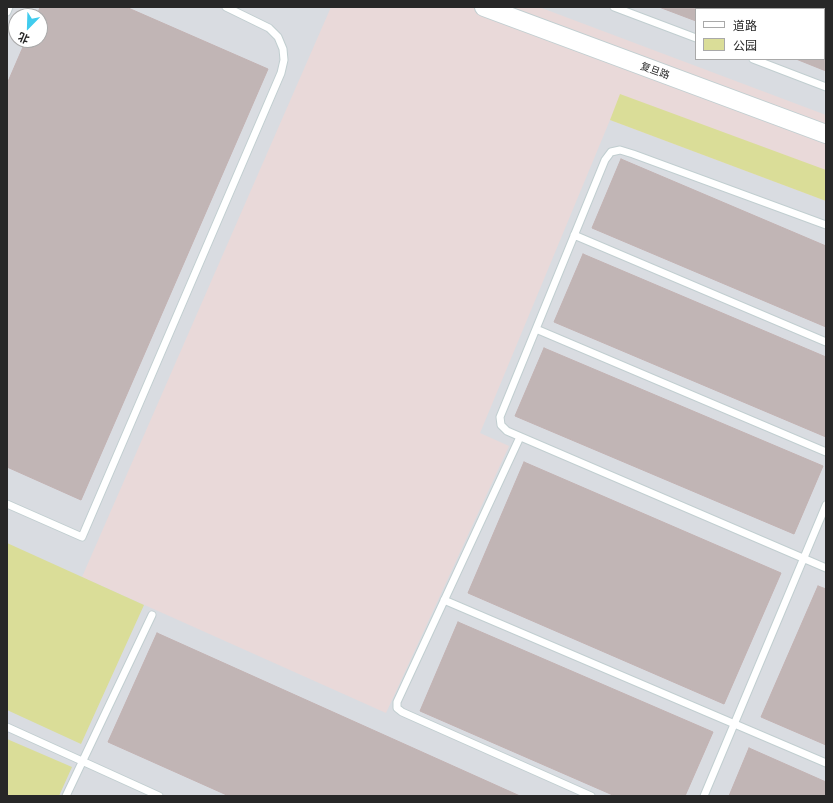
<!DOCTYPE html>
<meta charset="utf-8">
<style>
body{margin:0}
#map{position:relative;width:833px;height:803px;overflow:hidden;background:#e9d9d9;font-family:"Public Sans","Noto Sans SC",sans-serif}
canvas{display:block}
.frame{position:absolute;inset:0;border:8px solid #272727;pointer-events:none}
.legend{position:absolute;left:695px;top:8px;width:130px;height:52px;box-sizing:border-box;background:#fff;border:1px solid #a9a9a9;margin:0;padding:5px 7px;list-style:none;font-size:12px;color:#272727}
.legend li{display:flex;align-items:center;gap:8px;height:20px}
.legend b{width:20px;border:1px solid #a9a9a9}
.north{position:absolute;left:8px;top:8px;width:40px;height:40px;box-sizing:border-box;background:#fff;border:1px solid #a9a9a9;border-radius:50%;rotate:203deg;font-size:11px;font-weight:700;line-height:16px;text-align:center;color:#272727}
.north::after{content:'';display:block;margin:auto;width:14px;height:18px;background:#41ccee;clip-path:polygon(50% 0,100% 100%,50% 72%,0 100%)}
</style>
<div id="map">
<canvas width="833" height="803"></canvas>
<div class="frame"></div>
<ul class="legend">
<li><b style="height:5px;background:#fff"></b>道路</li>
<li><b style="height:11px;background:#dadd98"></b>公园</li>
</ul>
<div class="north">北</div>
</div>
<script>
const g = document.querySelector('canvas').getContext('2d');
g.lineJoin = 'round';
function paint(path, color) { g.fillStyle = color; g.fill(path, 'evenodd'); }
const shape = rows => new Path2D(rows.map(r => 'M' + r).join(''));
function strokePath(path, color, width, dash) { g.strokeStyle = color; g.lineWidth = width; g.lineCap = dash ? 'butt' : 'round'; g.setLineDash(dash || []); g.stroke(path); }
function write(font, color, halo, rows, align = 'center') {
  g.font = font + ' "Public Sans","Noto Sans SC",sans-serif'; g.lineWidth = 3.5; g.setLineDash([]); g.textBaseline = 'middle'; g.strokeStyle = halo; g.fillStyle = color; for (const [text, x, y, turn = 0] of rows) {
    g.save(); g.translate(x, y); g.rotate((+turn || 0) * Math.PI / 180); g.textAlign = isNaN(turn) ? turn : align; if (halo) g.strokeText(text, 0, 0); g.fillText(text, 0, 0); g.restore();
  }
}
const industrial = shape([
 [7,7,331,7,82,577,386,713,509,446,480,433,610,120,826,201,826,796,7,796],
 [16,16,40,16,40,40,16,40],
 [539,7,826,7,826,115],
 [696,9,824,9,824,59,696,59]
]);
const green = shape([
 [620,94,826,170,826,201,610,120],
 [7,543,144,605,81,744,7,710],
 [7,739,72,767,59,796,7,796]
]);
const building = shape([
 [40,7,126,7,268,69,81,500,7,467,7,84,26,40,40,40,40,16,37,16,40,7],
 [659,7,826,7,826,71,796,59,824,59,824,9,696,9,696,21,659,7],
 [621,159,826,246,826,327,592,228,621,159],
 [583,254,826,357,826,437,554,322,583,254],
 [544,348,823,466,794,534,515,416,544,348],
 [524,462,781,573,724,704,468,593,524,462],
 [818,586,826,589,826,745,761,717,818,586],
 [458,622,713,732,685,796,615,796,420,711,458,622],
 [157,633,520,796,229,796,108,742,157,633],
 [749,748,826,782,826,796,729,796,749,748]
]);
const service = shape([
 [614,7,696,38],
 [7,12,9,7],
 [753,59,826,87],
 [826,225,633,154,620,150,611,152,605,160,500,417,501,425,507,431,826,568],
 [574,235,826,342],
 [536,329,826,452],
 [520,437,397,702,397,708,402,712,591,796],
 [7,504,82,537,281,73,284,60,283,49,278,37,269,28,226,7],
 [444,600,826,763],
 [7,727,159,796],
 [66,796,152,615],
 [704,796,826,505]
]);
const tertiary = shape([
 [484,7,826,134]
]);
const streetNames = [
 ["复旦路",655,71,20]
];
paint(industrial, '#d9dce1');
paint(green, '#dadd98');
paint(building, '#c1b5b5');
strokePath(building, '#c3b3b3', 1);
strokePath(service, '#c1ced0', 9);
strokePath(tertiary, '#c1ced0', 20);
strokePath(service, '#fff', 7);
strokePath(tertiary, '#fff', 18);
write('10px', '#272727', '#fff', streetNames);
</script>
